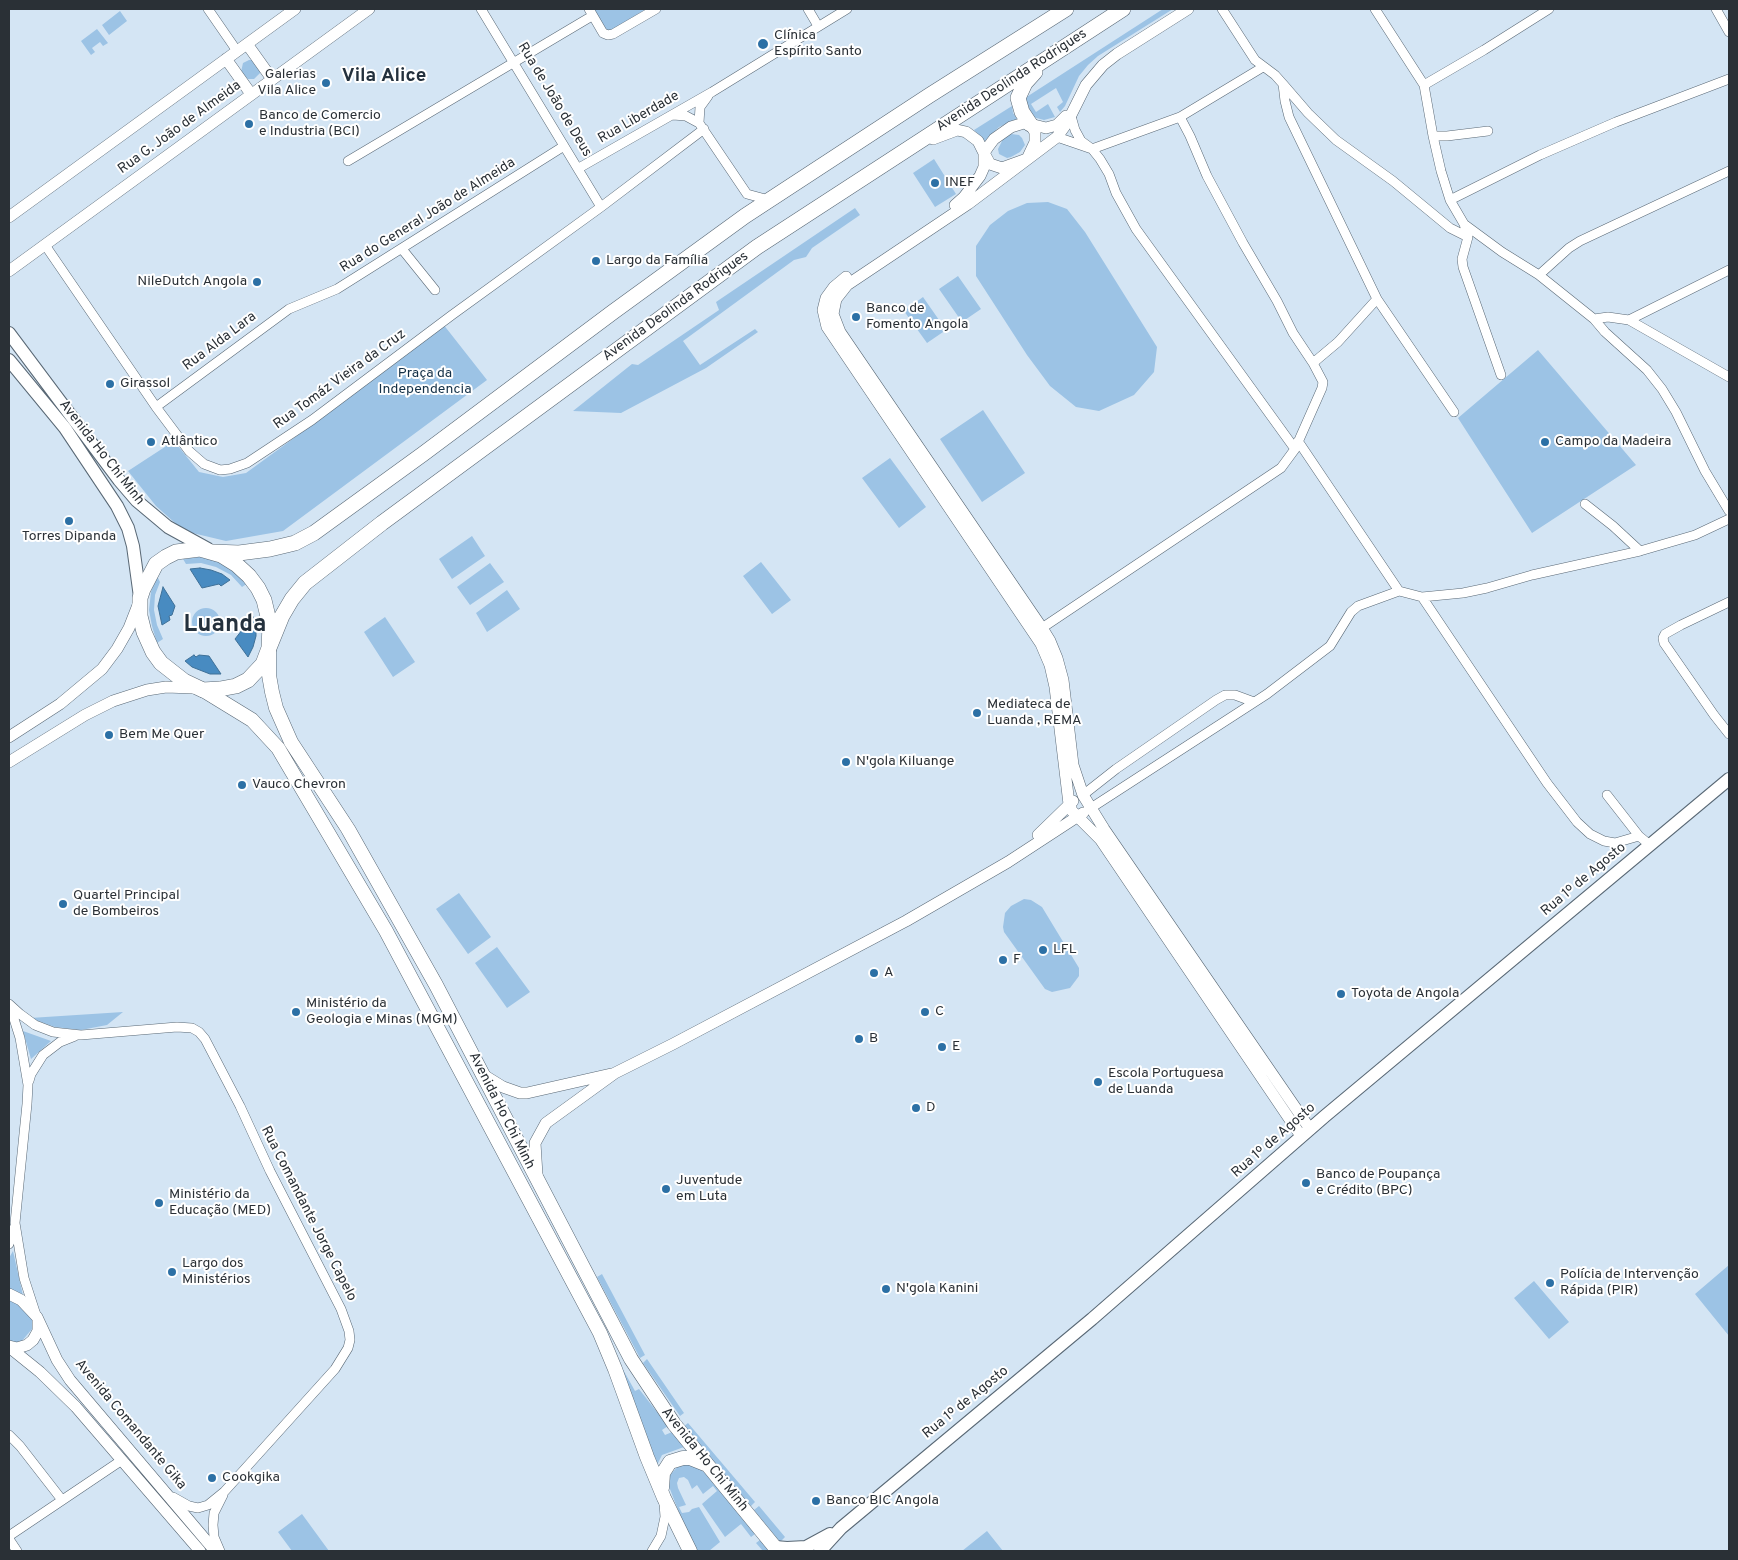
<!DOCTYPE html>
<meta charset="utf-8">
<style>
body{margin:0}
#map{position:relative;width:1738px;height:1560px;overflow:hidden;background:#d4e5f4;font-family:Overpass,sans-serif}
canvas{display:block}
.frame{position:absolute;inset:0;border:10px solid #2a3036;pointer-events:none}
</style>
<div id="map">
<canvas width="1738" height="1560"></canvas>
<div class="frame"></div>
</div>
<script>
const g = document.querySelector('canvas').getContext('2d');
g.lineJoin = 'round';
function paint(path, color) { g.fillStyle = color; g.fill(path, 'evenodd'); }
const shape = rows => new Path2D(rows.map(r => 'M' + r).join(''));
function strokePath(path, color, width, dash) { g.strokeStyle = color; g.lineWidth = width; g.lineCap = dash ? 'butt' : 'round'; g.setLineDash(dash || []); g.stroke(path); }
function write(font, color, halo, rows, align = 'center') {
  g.font = font + ' Overpass,sans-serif'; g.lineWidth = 4; g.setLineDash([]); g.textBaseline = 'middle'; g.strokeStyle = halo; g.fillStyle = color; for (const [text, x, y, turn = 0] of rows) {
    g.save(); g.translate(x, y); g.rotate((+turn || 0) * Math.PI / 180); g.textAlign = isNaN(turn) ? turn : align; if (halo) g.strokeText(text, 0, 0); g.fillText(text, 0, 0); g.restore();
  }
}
const green = shape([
 [593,9,646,9,607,33],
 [1163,9,1173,9,1098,56,1088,65,1079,76,1065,106,1060,112,1057,107,1063,102,1056,88,1031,104,1036,112,1048,104,1055,117,1044,120,1033,117,1029,113,1025,98],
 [120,11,127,21,109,35,102,25],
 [97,29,108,43,103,46,100,42,92,48,95,52,91,55,81,41],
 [249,60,252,60,261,72,254,79,248,79,241,72,243,63],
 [1012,106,1013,113,1017,119,999,127,985,141,974,130],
 [1011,134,1019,135,1022,138,1025,145,1020,152,1011,157,1007,158,999,154,998,149,1003,139],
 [934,159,956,194,935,207,913,173],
 [1048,202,1067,209,1085,232,1157,347,1154,372,1134,395,1099,411,1076,407,1050,386,1027,355,976,276,976,246,990,225,1008,211,1027,203],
 [855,208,860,215,812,248,806,257,794,260,683,341,700,365,755,329,758,332,706,368,621,413,573,411,632,364,638,365,719,310,716,302],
 [958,276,981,309,962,322,939,289],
 [923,297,946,330,927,343,904,311],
 [443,324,487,380,283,531,226,541,184,531,156,506,128,471,174,441,199,472,223,477,246,473,342,403],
 [1538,350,1636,465,1532,533,1458,418],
 [983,410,1025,473,982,502,940,439],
 [890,458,926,507,899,528,862,478],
 [472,536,485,556,452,579,439,559],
 [199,557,217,561,233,569,248,583,242,587,231,575,216,567,201,563,186,564,183,559],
 [761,562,791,600,772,614,743,576],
 [490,563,504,582,470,605,457,587],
 [157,576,160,582,155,595,154,610,157,625,163,639,157,643,152,626,149,610,151,592],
 [507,590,520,609,487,632,476,613],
 '192 622a14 14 0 1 1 28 0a14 14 0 1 1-28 0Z',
 [385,617,415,662,393,677,364,632],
 [459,893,491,937,468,954,436,909],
 [1024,899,1031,900,1042,907,1079,968,1079,976,1070,988,1052,992,1045,989,1004,932,1003,927,1005,913,1011,906],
 [497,947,530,992,507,1008,475,963],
 [123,1012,107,1025,81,1030,55,1027,30,1018],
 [23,1031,51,1041,31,1059],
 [13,1251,24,1300,9,1289,9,1258],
 [1729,1265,1729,1336,1695,1294],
 [602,1274,645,1355,640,1358,597,1277],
 [1534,1281,1569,1322,1549,1339,1514,1298],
 [9,1295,33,1319,32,1329,21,1342,9,1344],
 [606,1339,635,1391,639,1389,668,1426,662,1430,665,1435,672,1432,684,1447,662,1455,656,1467],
 [647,1359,684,1413,680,1416,643,1363],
 [688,1423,755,1502,751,1506,683,1427],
 [681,1463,695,1464,708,1476,770,1551,763,1551,756,1543,760,1540,755,1534,751,1537,741,1524,725,1537,702,1504,717,1491,713,1486,703,1494,697,1485,692,1489,688,1480,684,1477,679,1478,677,1483,678,1488,686,1505,679,1507,682,1513,689,1512,692,1509,699,1507,720,1542,709,1551,696,1551,688,1536,668,1484,669,1476],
 [759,1506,785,1537,780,1542,754,1510],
 [302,1514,329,1551,292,1551,278,1532],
 [987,1531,1003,1551,962,1551]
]);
const water = shape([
 [200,568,211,570,222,574,230,580,221,586,219,584,202,588,190,569,200,568],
 [163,587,175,606,172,615,169,616,170,620,162,625,158,606,163,587],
 [253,617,256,626,256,636,253,647,248,657,235,639,246,625,244,622,253,617],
 [194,655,196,657,199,655,209,656,221,674,210,674,192,667,185,661,194,655]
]);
const minor = shape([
 [208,9,237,51],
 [481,9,601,207],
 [589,9,603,33,608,35,613,34,656,9],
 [808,9,818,26],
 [1222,9,1255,60,1275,75,1283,84,1285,101,1289,117,1377,299,1454,412],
 [1375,9,1424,85,1433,136,1441,171,1450,200,1464,224,1468,237,1462,259,1463,267,1501,375],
 [1716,9,1729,32],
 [1283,84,1308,113,1336,140,1393,181,1450,228,1468,237],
 [1424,85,1484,50,1549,9],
 [673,115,686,116,699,123,747,194,769,200],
 [1071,116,1075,130,1081,141,1092,149,1100,159,1109,174,1116,193,1136,229,1295,449],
 [1180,117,1190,136,1207,176,1243,243,1277,301,1293,333,1313,363],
 [699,123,700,107,708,96],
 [1433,136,1447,136,1488,131],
 [1057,137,1092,149,1180,117,1263,67],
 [348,161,592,16],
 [579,168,712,92,847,9],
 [1450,200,1540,155,1616,122,1729,79],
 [1464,224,1502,252,1539,275,1594,319,1605,332,1647,370,1662,389,1676,412,1705,471,1729,511],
 [45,245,156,407,189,451,204,464,220,470,230,469,247,463,312,420,452,315,601,207,704,129],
 [402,249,435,290],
 [1539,275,1569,248,1580,241,1729,171],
 [1594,319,1608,317,1629,320,1729,377],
 [1629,320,1729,270],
 [156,407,289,309,337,289,564,146],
 [1298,441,1399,591],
 [1585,504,1613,526,1640,551],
 [1422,597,1463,593,1487,588,1532,575,1640,551,1695,535,1729,519],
 [1729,602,1681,625,1665,634,1663,638,1664,643,1714,715,1729,734],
 [1042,628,1281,468,1295,449,1322,388,1323,382,1313,363,1338,342,1377,299],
 [1083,795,1116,769,1216,700,1225,695,1235,695,1254,702],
 [1607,795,1639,836],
 [1091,808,1267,694,1330,646,1351,612,1358,606,1399,591,1422,597,1547,783,1577,822,1590,834,1604,841,1615,843,1639,836,1650,845],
 [9,1004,20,1014,35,1025,53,1032,62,1033,81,1035,177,1027,192,1028,199,1032,205,1039,240,1106,270,1171,341,1309,349,1331,350,1340,348,1348,335,1369,224,1492,208,1505,198,1508,189,1506,173,1497],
 [10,1006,20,1038,28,1085,27,1104,15,1223,24,1278,36,1315],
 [29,1081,31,1074,43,1055,60,1042,75,1036],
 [9,1244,14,1228],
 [9,1435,20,1446,62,1500],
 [9,1536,122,1460],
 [9,1539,17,1551],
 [220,1551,214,1537,213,1525,214,1513,223,1495],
 [652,1551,661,1536,665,1517,664,1503]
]);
const tertiary = shape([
 [1188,9,1117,54,1103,65,1086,85,1067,123,1057,137,968,204,847,285,836,299,833,314,840,332,1042,628,1050,641,1057,658,1063,680,1073,765,1083,795,1104,829,1310,1129],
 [247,44,272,79],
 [226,59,251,94],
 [1030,124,1035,132,1035,142,1027,159,1002,168,990,164,984,153,988,147,994,139,1011,127,1024,123,1030,124,1046,128,1057,125,1066,116],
 [933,139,957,130,966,132,978,141,984,153,984,167,980,176,964,197,955,205],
 [9,217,295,9],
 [9,271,369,9],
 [846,277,834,287,826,298,823,310,827,327,1041,644,1050,665,1055,687,1069,804,1072,811,1100,839,1301,1136],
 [9,737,60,704,102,669,117,649,129,628,138,605],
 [9,762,85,715,113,701,147,690,166,687,193,688],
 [1038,835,1073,801],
 [482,1074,503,1087,520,1093,527,1093,611,1074],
 [537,1175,535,1143,546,1123,615,1073,673,1044,906,921,1008,862,1083,813],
 [9,1294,21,1300,37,1317,57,1360,70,1380,215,1551],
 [9,1346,17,1348,27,1345,33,1340,38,1331,38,1321],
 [9,1347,40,1372,76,1407,200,1551]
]);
const secondary = shape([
 [9,333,119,480,137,501,168,527,208,549],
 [9,360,65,428,117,506,128,528,133,546,140,597],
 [775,1547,787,1548,806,1547,830,1534],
 [820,1551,841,1528,1092,1319,1325,1116,1729,779]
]);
const primary = shape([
 [269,651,269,675,272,692,276,708,291,742,348,829,436,985,631,1359,674,1424,778,1551],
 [203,690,252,720,278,748,386,931,600,1333,615,1369,647,1457,664,1498,690,1551],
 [662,1488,663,1473,670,1462,683,1458,690,1458,705,1464]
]);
const trunk = shape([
 [1030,124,1022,112,1018,98,1025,83,1035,72],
 [200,549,221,555,237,565,249,576,258,588,264,600,270,625,269,648,263,664,248,680,236,686,220,689,203,690,184,681,161,663,153,652,144,632,140,616,140,598,143,589,156,564,166,557,176,552,200,549],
 [212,552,239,553,270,549,295,543,314,533,423,454,613,312,745,216,930,95,1066,9],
 [269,648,282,616,292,599,305,583,382,523,757,247,1123,9]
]);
const markers = [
 [763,44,6,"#2c70a5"],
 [326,83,5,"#2c70a5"],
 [249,124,5,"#2c70a5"],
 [935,183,5,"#2c70a5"],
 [596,261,5,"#2c70a5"],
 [257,282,5,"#2c70a5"],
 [856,317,5,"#2c70a5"],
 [110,384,5,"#2c70a5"],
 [151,442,5,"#2c70a5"],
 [1545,442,5,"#2c70a5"],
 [69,521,5,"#2c70a5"],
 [977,713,5,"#2c70a5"],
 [109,735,5,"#2c70a5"],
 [846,762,5,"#2c70a5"],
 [242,785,5,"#2c70a5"],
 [63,904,5,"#2c70a5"],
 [1043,950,5,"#2c70a5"],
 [1003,960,5,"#2c70a5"],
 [874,973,5,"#2c70a5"],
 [1341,994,5,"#2c70a5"],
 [296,1012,5,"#2c70a5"],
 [925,1012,5,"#2c70a5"],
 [859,1039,5,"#2c70a5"],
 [942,1047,5,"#2c70a5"],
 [1098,1082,5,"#2c70a5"],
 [916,1108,5,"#2c70a5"],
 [1306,1183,5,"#2c70a5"],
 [666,1189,5,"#2c70a5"],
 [159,1203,5,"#2c70a5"],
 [172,1272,5,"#2c70a5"],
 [1550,1283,5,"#2c70a5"],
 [886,1289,5,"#2c70a5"],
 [212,1478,5,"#2c70a5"],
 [816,1501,5,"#2c70a5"]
];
const poiNames = [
 ["Clínica",774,36],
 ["Espírito Santo",774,52],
 ["Galerias",316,75,"right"],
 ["Vila Alice",316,91,"right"],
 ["Banco de Comercio",259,116],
 ["e Industria (BCI)",259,132],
 ["INEF",945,183],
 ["Largo da Família",606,261],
 ["NileDutch Angola",247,282,"right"],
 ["Banco de",866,309],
 ["Fomento Angola",866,325],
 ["Girassol",120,384],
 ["Atlântico",161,442],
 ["Campo da Madeira",1555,442],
 ["Torres Dipanda",69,537,"center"],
 ["Mediateca de",987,705],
 ["Luanda , REMA",987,721],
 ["Bem Me Quer",119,735],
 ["N'gola Kiluange",856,762],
 ["Vauco Chevron",252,785],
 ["Quartel Principal",73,896],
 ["de Bombeiros",73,912],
 ["LFL",1053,950],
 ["F",1013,960],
 ["A",884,973],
 ["Toyota de Angola",1351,994],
 ["Ministério da",306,1004],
 ["Geologia e Minas (MGM)",306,1020],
 ["C",935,1012],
 ["B",869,1039],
 ["E",952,1047],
 ["Escola Portuguesa",1108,1074],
 ["de Luanda",1108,1090],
 ["D",926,1108],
 ["Banco de Poupança",1316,1175],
 ["e Crédito (BPC)",1316,1191],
 ["Juventude",676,1181],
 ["em Luta",676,1197],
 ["Ministério da",169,1195],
 ["Educação (MED)",169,1211],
 ["Largo dos",182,1264],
 ["Ministérios",182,1280],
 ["Polícia de Intervenção",1560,1275],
 ["Rápida (PIR)",1560,1291],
 ["N'gola Kanini",896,1289],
 ["Cookgika",222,1478],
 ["Banco BIC Angola",826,1501]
];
const streetNames = [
 ["Avenida Deolinda Rodrigues",1012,81,-33],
 ["Rua de João de Deus",554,100,59],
 ["Rua Liberdade",639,118,-30],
 ["Rua G. João de Almeida",180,128,-36],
 ["Rua do General João de Almeida",428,216,-32],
 ["Avenida Deolinda Rodrigues",676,307,-36],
 ["Rua Alda Lara",220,342,-37],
 ["Rua Tomáz Vieira da Cruz",340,380,-36],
 ["Avenida Ho Chi Minh",101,453,52],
 ["Rua 1º de Agosto",1584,880,-40],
 ["Avenida Ho Chi Minh",501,1111,63],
 ["Rua 1º de Agosto",1274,1141,-41],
 ["Rua Comandante Jorge Capelo",308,1214,63],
 ["Rua 1º de Agosto",966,1403,-39],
 ["Avenida Comandante Gika",130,1425,50],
 ["Avenida Ho Chi Minh",704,1460,51]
];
const parkNames = [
 ["Praça da",425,374],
 ["Independencia",425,390]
];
const districtNames = [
 ["Vila Alice",384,77]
];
const townNames = [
 ["Luanda",225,626]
];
paint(green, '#9cc3e5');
paint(water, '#488bc1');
strokePath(water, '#3f7097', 1);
strokePath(minor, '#596875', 10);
strokePath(tertiary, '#596875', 12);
strokePath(secondary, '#596875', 14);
strokePath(primary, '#596875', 15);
strokePath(trunk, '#596875', 16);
strokePath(minor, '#fff', 9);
strokePath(tertiary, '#fff', 11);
strokePath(secondary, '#fff', 12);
strokePath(primary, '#fff', 14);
strokePath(trunk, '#fff', 15);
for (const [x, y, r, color] of markers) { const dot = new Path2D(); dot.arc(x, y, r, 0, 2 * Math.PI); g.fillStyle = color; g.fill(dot); strokePath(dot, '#fff', 2); }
write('14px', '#2a3036', '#fff', poiNames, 'left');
write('14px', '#2a3036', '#fff', streetNames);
write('14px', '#133047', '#fff', parkNames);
write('bold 19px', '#24313d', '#fff', districtNames);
write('bold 24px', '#24313d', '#fff', townNames);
</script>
